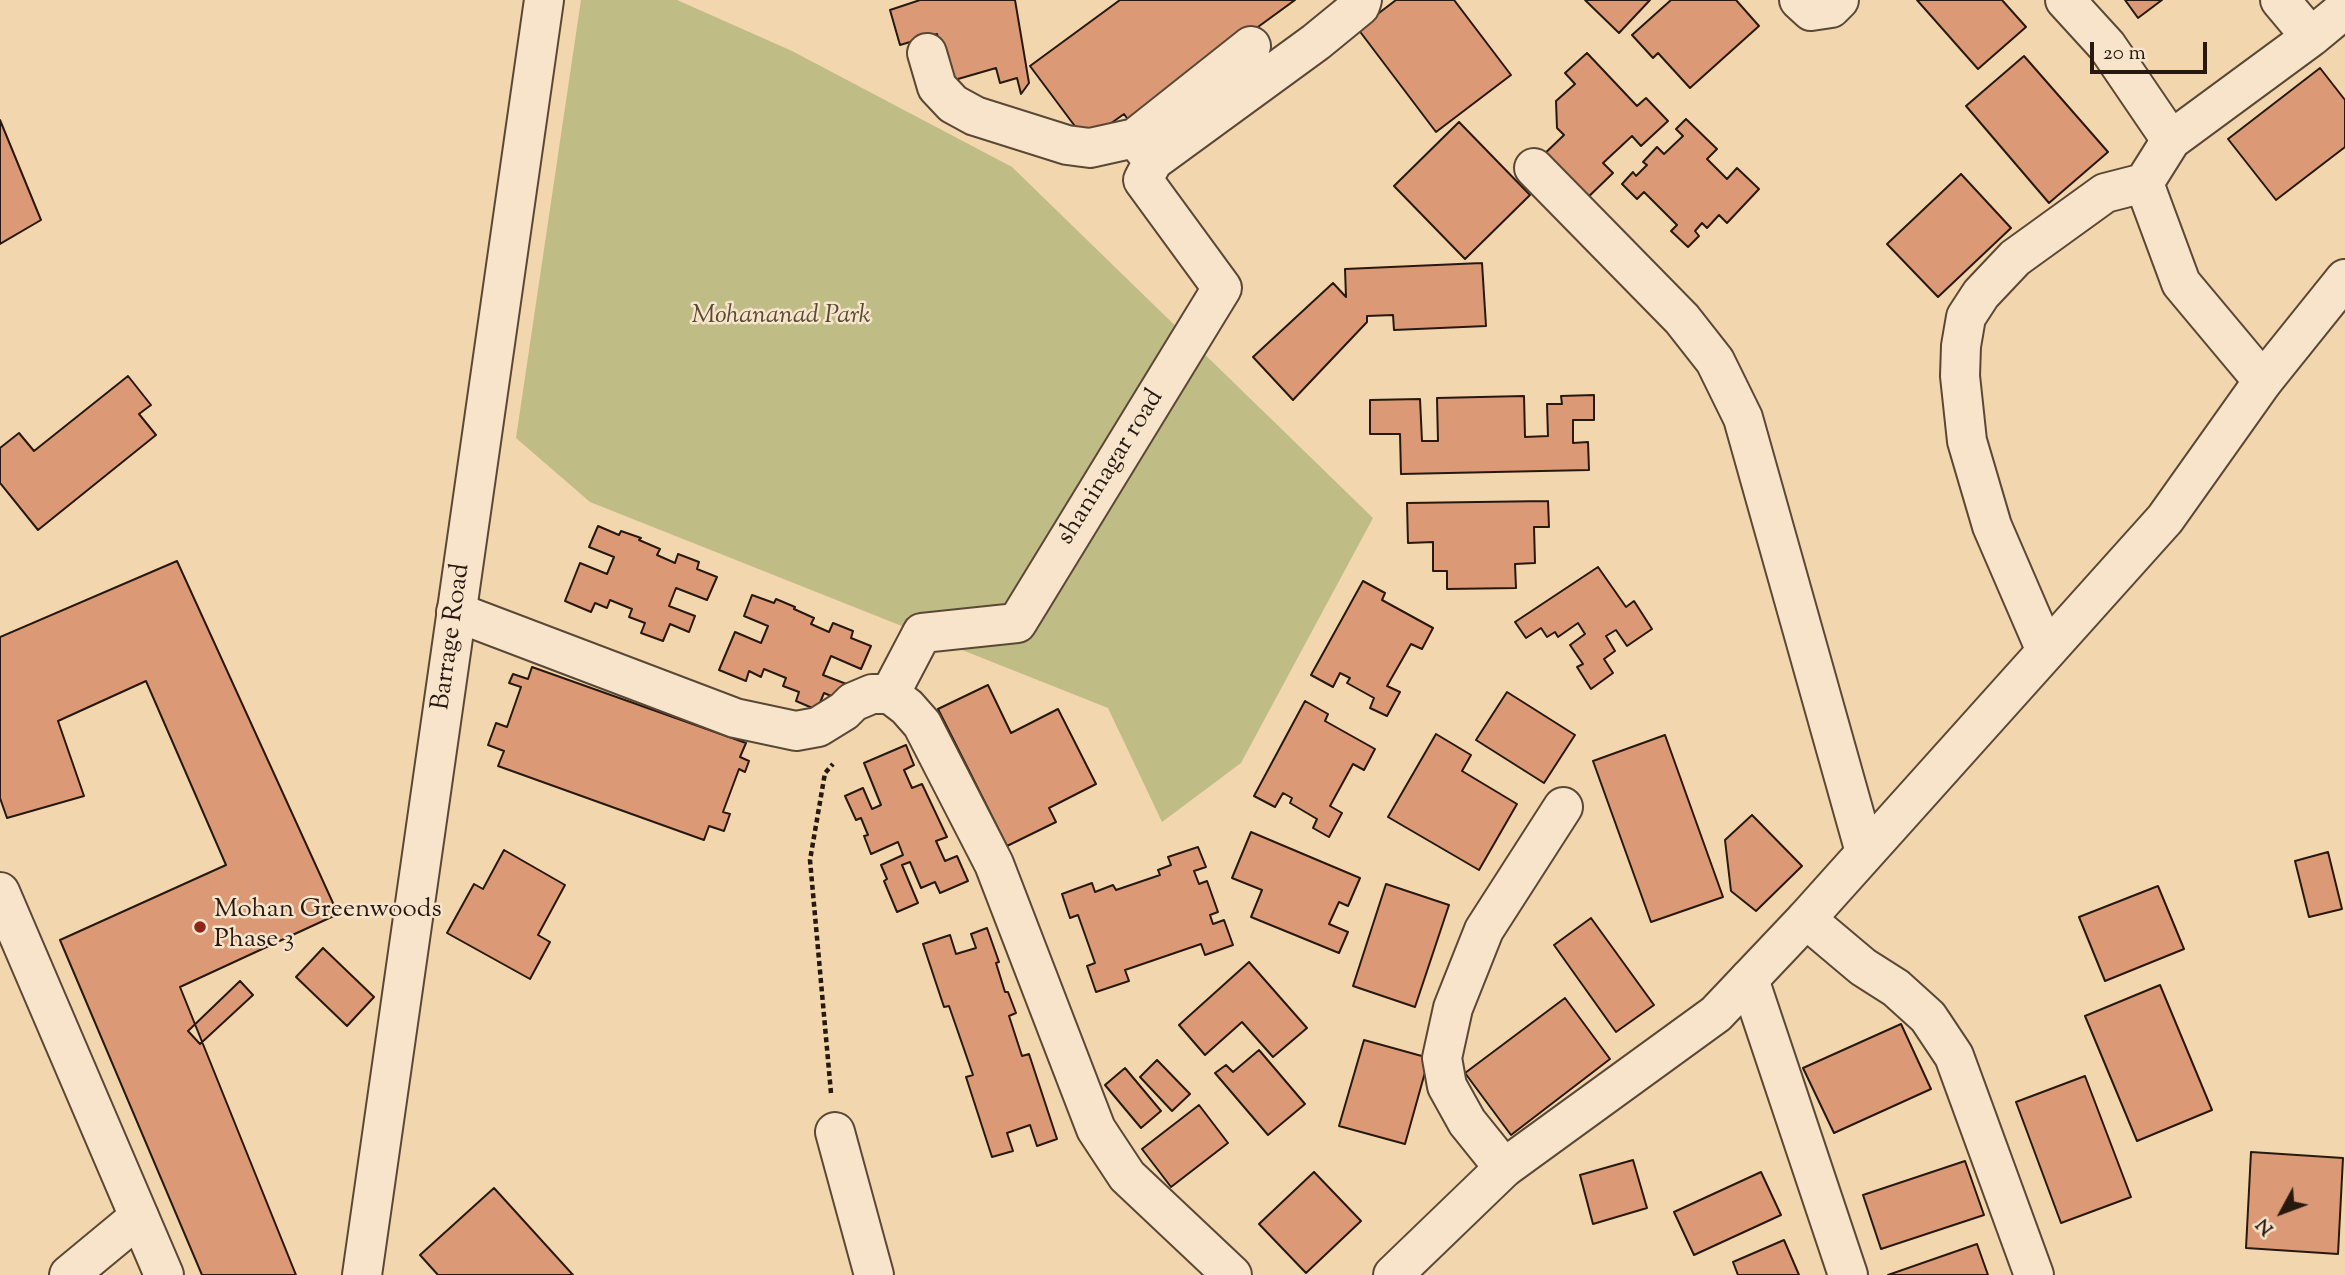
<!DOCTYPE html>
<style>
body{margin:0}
#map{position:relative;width:2345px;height:1275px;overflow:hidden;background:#f2d6ad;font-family:"Sorts Mill Goudy",serif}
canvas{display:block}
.north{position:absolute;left:2247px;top:1177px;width:70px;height:70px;-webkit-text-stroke:5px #f7e4ca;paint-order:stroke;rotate:229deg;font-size:19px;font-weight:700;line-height:28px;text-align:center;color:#27190f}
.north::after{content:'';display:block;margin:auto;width:24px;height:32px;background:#27190f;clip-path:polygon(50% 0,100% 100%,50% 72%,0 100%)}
.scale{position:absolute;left:2090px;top:42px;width:117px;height:32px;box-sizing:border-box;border:4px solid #27190f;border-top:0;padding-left:9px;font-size:21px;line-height:24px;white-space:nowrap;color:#27190f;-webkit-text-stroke:5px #f7e4ca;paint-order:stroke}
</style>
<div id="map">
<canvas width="2345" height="1275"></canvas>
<div class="north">N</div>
<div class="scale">20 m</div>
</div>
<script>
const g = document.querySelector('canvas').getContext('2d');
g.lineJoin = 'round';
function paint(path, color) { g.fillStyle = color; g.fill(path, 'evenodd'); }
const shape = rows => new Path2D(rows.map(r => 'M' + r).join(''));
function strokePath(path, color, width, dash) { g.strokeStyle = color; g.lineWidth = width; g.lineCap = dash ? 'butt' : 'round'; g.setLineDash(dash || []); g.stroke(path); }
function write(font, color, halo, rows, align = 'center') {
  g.font = font + ' "Sorts Mill Goudy",serif'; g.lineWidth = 5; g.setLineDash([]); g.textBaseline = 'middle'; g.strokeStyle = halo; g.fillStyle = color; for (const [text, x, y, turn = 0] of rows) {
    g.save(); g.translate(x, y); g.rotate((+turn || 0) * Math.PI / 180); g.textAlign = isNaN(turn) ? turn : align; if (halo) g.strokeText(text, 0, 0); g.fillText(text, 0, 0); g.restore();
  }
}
const green = shape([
 [581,0,677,0,792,51,1012,167,1373,518,1241,763,1162,822,1108,708,590,502,516,438]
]);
const building = shape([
 [920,0,1015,0,1029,83,1021,94,1017,78,1000,83,996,68,951,81,937,34,900,45,890,10,920,0],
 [1120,0,1295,0,1129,121,1124,114,1086,141,1030,66,1120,0],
 [1396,0,1454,0,1511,75,1436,132,1358,29,1396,0],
 [1585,0,1650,0,1619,33,1585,0],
 [1671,0,1736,0,1759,26,1690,88,1658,53,1653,58,1632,35,1671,0],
 [1917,0,2002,0,2026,27,1978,69,1917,0],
 [2125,0,2162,0,2138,18,2125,0],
 [1587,53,1637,106,1646,98,1668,121,1641,146,1632,136,1603,163,1613,173,1582,203,1539,159,1564,135,1557,128,1556,101,1575,84,1565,73,1587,53],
 [2024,56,2108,152,2049,203,1966,106,2024,56],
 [2320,68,2345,100,2345,147,2276,200,2228,139,2320,68],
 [1686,119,1717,149,1707,159,1727,179,1737,168,1759,189,1727,223,1719,215,1707,228,1702,223,1695,231,1699,236,1688,247,1671,231,1677,225,1644,192,1637,199,1622,184,1633,172,1636,176,1647,165,1643,162,1657,147,1664,154,1683,136,1676,129,1686,119],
 [0,120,41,220,0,244,0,120],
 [1459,122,1530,195,1465,259,1394,186,1459,122],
 [1961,174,2011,228,1938,297,1887,244,1961,174],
 [1482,263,1486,326,1394,330,1393,315,1367,316,1367,322,1293,400,1253,357,1333,283,1346,297,1345,269,1482,263],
 [128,376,151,405,139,414,156,435,38,530,0,483,0,448,19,433,34,451,128,376],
 [1594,395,1594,420,1573,420,1573,443,1588,442,1589,470,1401,474,1400,434,1370,434,1370,400,1420,399,1422,441,1438,441,1437,398,1524,396,1525,437,1548,436,1547,404,1562,404,1561,396,1594,395],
 [1548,501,1549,527,1534,527,1535,563,1515,564,1516,588,1447,589,1447,571,1433,571,1433,542,1408,543,1407,503,1548,501],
 [598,526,619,535,621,531,641,538,639,540,660,549,657,555,675,563,678,554,699,562,697,569,717,577,707,600,676,588,669,606,695,616,689,632,670,624,663,641,641,633,645,623,629,617,632,609,610,600,607,608,595,603,591,612,565,601,580,563,607,574,614,557,589,547,598,526],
 [177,561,338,914,180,987,296,1275,202,1275,60,940,226,865,146,681,58,721,84,796,7,818,0,798,0,637,177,561],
 [1598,567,1626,607,1634,601,1652,629,1627,646,1616,630,1606,636,1615,651,1604,659,1613,673,1591,689,1577,667,1583,664,1570,645,1585,634,1578,623,1558,637,1555,632,1547,637,1541,628,1526,638,1515,622,1598,567],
 [1363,581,1385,593,1382,600,1433,628,1422,649,1411,644,1387,686,1400,692,1387,716,1370,708,1374,698,1347,683,1350,678,1340,673,1333,687,1311,675,1363,581],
 [752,595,774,603,776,599,795,607,794,609,814,618,811,624,829,632,833,623,853,631,851,638,871,646,861,669,831,656,823,675,849,685,843,701,824,693,817,710,796,701,799,692,783,686,786,678,764,669,761,677,749,671,746,681,719,670,735,632,761,643,768,626,744,616,752,595],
 [532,667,746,743,740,757,749,761,745,772,739,769,723,812,730,814,724,831,709,826,704,840,498,766,504,751,488,745,496,723,507,727,521,687,509,683,513,674,528,679,532,667],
 [988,685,1011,733,1058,709,1096,784,1049,808,1056,822,1007,846,938,709,988,685],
 [1507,692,1575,735,1544,783,1476,740,1507,692],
 [1305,701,1328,714,1325,721,1375,749,1364,770,1353,764,1330,806,1342,813,1329,837,1313,828,1317,819,1290,803,1292,798,1283,793,1275,807,1254,796,1305,701],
 [1436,734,1471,755,1462,771,1517,804,1479,870,1388,817,1436,734],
 [1665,735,1723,897,1651,922,1593,761,1665,735],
 [906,745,914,765,904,770,912,788,922,784,947,837,936,841,945,861,957,856,968,881,940,893,935,882,921,888,910,862,902,865,918,903,897,912,884,881,887,879,881,865,903,855,898,842,871,854,864,836,868,835,861,818,856,820,845,796,863,788,872,809,881,805,864,763,906,745],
 [1752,815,1802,866,1756,911,1731,891,1725,840,1752,815],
 [1251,832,1360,878,1348,906,1339,902,1329,924,1348,932,1339,953,1251,917,1262,890,1232,878,1251,832],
 [1198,847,1206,867,1194,871,1199,884,1207,881,1218,912,1210,915,1213,924,1224,920,1233,945,1205,955,1201,944,1125,970,1129,981,1096,992,1087,966,1095,963,1078,915,1070,918,1062,894,1092,883,1095,892,1113,885,1116,890,1160,875,1158,870,1171,865,1168,857,1198,847],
 [504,850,565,885,538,935,550,942,530,979,447,933,474,884,483,889,504,850],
 [2328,852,2342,909,2309,917,2295,861,2328,852],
 [1386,884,1449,905,1415,1007,1353,986,1386,884],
 [2158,886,2184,949,2105,981,2079,917,2158,886],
 [1591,918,1654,1005,1616,1032,1554,945,1591,918],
 [987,928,999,962,996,963,1005,992,1008,992,1016,1013,1009,1016,1022,1056,1029,1054,1057,1139,1037,1146,1030,1125,1007,1133,1013,1151,992,1157,966,1077,973,1075,949,1006,944,1007,923,944,950,935,956,954,976,948,971,934,987,928],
 [323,948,374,997,347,1026,296,977,323,948],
 [1249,962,1307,1028,1273,1057,1242,1022,1205,1055,1179,1025,1249,962],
 [240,981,253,995,200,1044,188,1031,240,981],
 [2160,985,2212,1110,2137,1141,2085,1016,2160,985],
 [1565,998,1610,1059,1511,1135,1465,1073,1565,998],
 [1901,1024,1931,1089,1834,1133,1803,1068,1901,1024],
 [1364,1040,1429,1058,1405,1144,1339,1126,1364,1040],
 [1259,1050,1305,1104,1268,1135,1215,1073,1226,1065,1233,1072,1259,1050],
 [1157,1060,1190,1094,1172,1111,1140,1077,1157,1060],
 [1125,1068,1161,1111,1141,1128,1105,1085,1125,1068],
 [2085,1076,2131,1197,2061,1223,2016,1102,2085,1076],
 [1199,1105,1228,1143,1171,1187,1142,1149,1199,1105],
 [2251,1152,2343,1158,2338,1254,2246,1248,2251,1152],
 [1633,1160,1647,1208,1593,1224,1580,1175,1633,1160],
 [1965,1161,1984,1215,1881,1249,1863,1195,1965,1161],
 [1314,1172,1361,1221,1306,1273,1259,1224,1314,1172],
 [1761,1172,1781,1215,1694,1255,1674,1212,1761,1172],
 [494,1188,573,1275,438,1275,420,1255,494,1188],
 [1784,1240,1799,1275,1738,1275,1733,1262,1784,1240],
 [1977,1244,1988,1275,1888,1275,1977,1244]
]);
const path = shape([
 [831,1093,810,860,825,773,833,764]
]);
const minor = shape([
 [1799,0,1811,11,1831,8,1839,0],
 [2065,0,2107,46,2171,140,2144,183,2181,283,2263,381],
 [2280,0,2311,37],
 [927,53,937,87,953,104,975,116,1067,145,1090,148,1135,138,1153,161],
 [1135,138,1251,46],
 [2171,140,2311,37,2345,9],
 [1534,168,1682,319,1715,361,1743,418,1865,852],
 [456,612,735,718,796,731,818,727,844,711,853,702,872,694,890,694,907,707,922,724,994,864,1096,1129,1127,1176,1232,1275],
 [2046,651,1992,526,1967,441,1960,376,1961,346,1966,317,1981,294,2015,258,2105,193,2144,183],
 [890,694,922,633,1017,623,1222,288,1143,180,1153,161,1316,42,1360,6,1362,0],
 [1806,919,1863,967,1896,988,1928,1017,1954,1056,2034,1275],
 [1749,979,1848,1275],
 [835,1132,874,1275],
 [1504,1168,1467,1122,1447,1086,1442,1058,1453,1008,1484,930,1563,807],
 [69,1275,139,1217]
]);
const tertiary = shape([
 [0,892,164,1275],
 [362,1275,544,0],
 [1393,1275,1504,1168,1716,1014,1806,919,2165,519,2263,381,2345,279]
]);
const markers = [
 [200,927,7,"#8f2418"]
];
const parkNames = [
 ["Mohananad Park",781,318]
];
const streetNames = [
 ["shaninagar road",1112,468,-58],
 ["Barrage Road",453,637,-82]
];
const poiNames = [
 ["Mohan Greenwoods",214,912],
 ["Phase 3",214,942]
];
paint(green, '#bfbc86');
paint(building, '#db9a75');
strokePath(building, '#27190f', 2);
strokePath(minor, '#5a4836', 42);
strokePath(tertiary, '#5a4836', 42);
strokePath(path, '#27190f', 4.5, [5, 3.5]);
strokePath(minor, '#f7e4ca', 38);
strokePath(tertiary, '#f7e4ca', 38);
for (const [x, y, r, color] of markers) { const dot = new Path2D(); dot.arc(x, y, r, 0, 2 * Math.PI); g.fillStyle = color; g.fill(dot); strokePath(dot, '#f7e4ca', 2.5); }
write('italic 26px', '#554a33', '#f7e4ca', parkNames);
write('26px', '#27190f', '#f7e4ca', streetNames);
write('26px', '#27190f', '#f7e4ca', poiNames, 'left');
</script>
